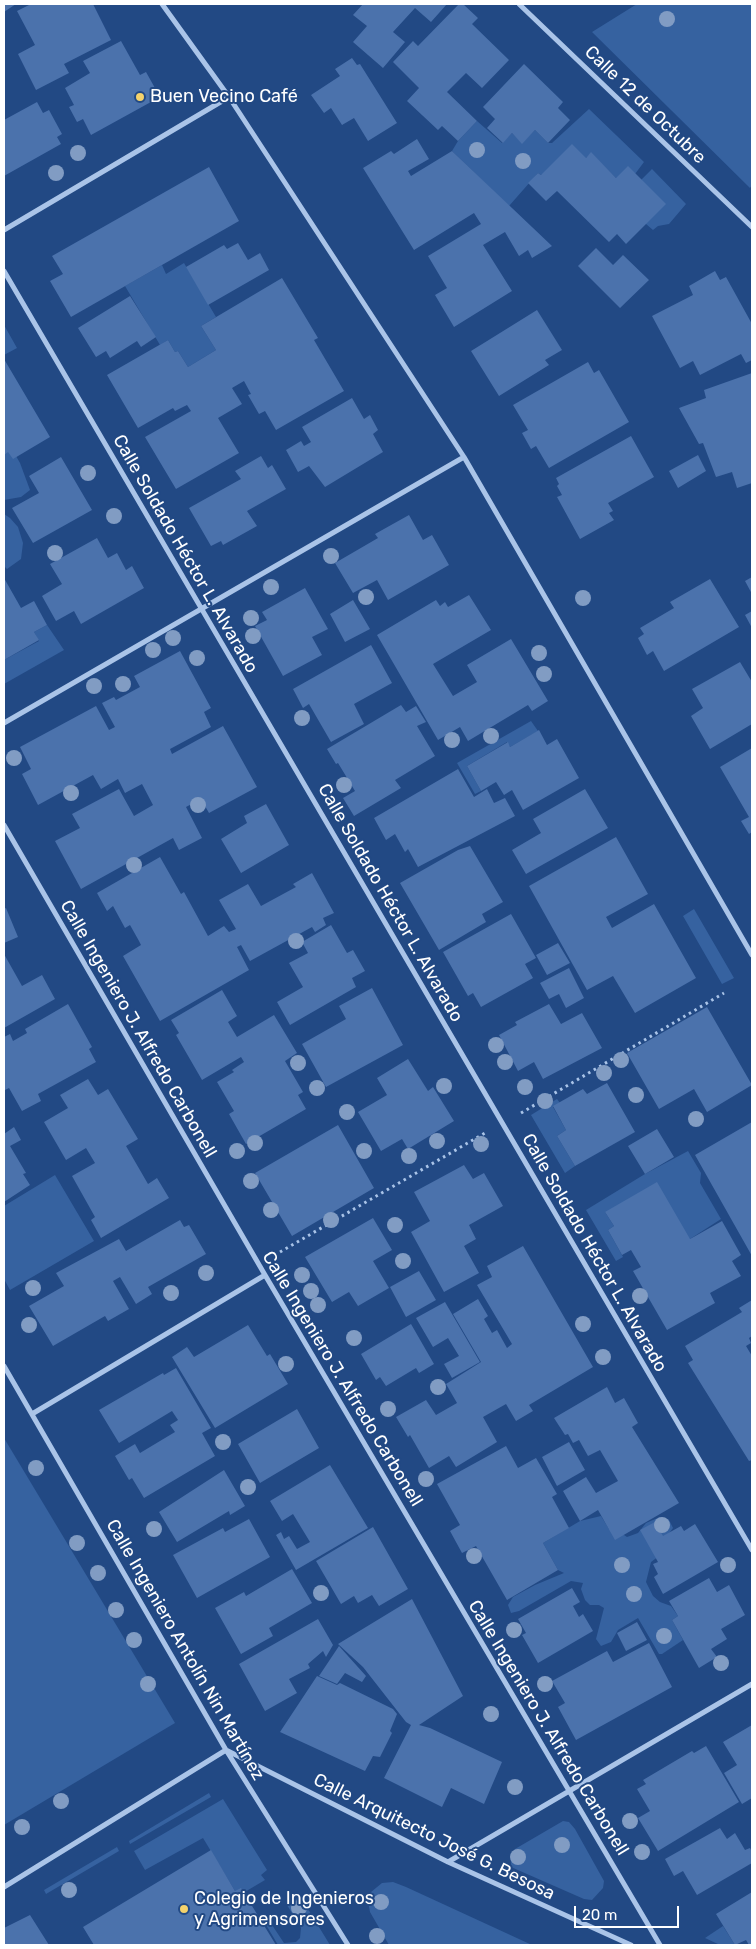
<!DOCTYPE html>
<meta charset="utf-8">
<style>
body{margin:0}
#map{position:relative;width:756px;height:1949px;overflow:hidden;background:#224984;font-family:Rubik,sans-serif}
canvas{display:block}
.frame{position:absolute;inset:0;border:5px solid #fff;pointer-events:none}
.scale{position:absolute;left:574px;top:1906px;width:105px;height:22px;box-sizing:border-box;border:2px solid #fff;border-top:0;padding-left:6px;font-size:15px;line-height:18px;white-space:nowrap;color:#fff;-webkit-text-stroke:4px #224984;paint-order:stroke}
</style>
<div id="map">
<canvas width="756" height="1949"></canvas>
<div class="frame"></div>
<div class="scale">20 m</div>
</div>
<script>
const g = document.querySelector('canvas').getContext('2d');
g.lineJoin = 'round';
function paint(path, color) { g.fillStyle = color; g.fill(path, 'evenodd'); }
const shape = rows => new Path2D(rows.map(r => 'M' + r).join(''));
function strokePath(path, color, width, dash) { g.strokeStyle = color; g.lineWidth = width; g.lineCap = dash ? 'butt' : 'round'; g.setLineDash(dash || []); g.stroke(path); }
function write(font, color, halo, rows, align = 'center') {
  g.font = font + ' Rubik,sans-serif'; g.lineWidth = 4; g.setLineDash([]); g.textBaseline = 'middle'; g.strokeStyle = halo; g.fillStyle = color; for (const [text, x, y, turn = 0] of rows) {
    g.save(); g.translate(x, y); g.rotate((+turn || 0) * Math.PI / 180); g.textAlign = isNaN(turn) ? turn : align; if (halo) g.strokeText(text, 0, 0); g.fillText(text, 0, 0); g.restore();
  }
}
const green = shape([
 [637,4,752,4,752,185,750,188,592,32],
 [589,109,644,162,635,174,616,178,591,153,586,158,541,175,538,173,509,206,452,151,458,141,477,121,502,143,512,133,522,143,535,130,548,143,552,143],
 [652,169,686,204,669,224,658,226,653,230,646,224,641,180],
 [184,263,216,317,201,326,216,350,188,367,178,351,175,352,168,340,160,345,125,286,162,265,166,274],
 [4,325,17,348,4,355],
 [4,435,20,463,30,490,21,497,4,500],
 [4,514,10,518,18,527,23,543,21,559,7,569,4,566],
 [47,625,64,650,4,684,4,660,39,641,34,632],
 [531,721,538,731,510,747,507,742,467,766,481,791,475,794,457,763],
 [694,909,734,978,722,984,683,916],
 [557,1099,560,1103,553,1107,566,1130,557,1136,575,1166,565,1173,531,1115],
 [688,1151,701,1173,700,1183,721,1219,690,1239,605,1212,614,1226,608,1230,623,1257,616,1261,586,1210,645,1174],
 [55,1175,94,1241,10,1290,4,1279,4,1206],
 [4,1438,175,1723,4,1825],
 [601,1516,609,1529,615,1529,627,1537,638,1533,646,1523,660,1517,669,1520,673,1528,660,1546,663,1553,651,1562,646,1582,653,1596,660,1602,671,1606,678,1616,672,1620,683,1640,662,1654,659,1654,638,1618,618,1630,611,1642,601,1646,596,1639,604,1608,599,1605,590,1605,585,1600,581,1589,583,1583,571,1581,519,1611,511,1613,508,1605,513,1597,535,1585,564,1573,558,1570,543,1543,580,1521],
 [209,1793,211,1797,130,1844,129,1841],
 [223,1799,267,1870,261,1875,265,1880,238,1896,203,1838,145,1870,134,1851],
 [563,1821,569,1822,575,1829,604,1881,603,1888,592,1900,584,1899,511,1867,511,1857,515,1849],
 [117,1847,119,1851,46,1894,44,1890],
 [393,1882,406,1887,532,1945,389,1945,370,1912,368,1902,371,1892,382,1883],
 [300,1896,330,1945,278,1945,262,1918,266,1916,284,1943,296,1942,300,1938,301,1928,287,1905],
 [723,1926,735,1945,720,1945,705,1938]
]);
const building = shape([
 [4,4,16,4,4,12],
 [31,4,93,4,111,40,64,64,69,73,36,90,18,54,35,45,17,11],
 [363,4,447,4,431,22,415,8,393,32,405,42,383,68,353,42,367,26,353,15],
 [459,4,463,4,478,18,472,24,509,60,482,88,466,73,447,92,477,121,458,141,442,126,438,130,407,101,419,88,393,62,413,41,418,46],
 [121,41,140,75,146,72,160,97,91,135,83,119,77,122,69,107,74,105,65,88,90,73,83,61],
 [352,58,357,65,360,64,397,123,368,141,354,118,342,125,331,108,324,113,311,95,340,76,335,69],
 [524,64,563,102,558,108,570,120,548,143,535,130,522,144,512,133,503,143,487,128,495,119,483,107],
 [37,102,43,113,49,110,62,134,57,137,61,144,4,176,4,120],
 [417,139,429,159,408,171,411,176,452,151,552,246,532,258,528,250,519,256,505,232,483,245,512,291,454,327,435,295,447,288,428,256,481,224,474,213,414,250,363,168,391,151,394,154],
 [572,144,586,158,591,152,616,178,628,166,666,204,626,244,617,234,609,242,557,191,546,201,528,183,538,173,541,175],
 [209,167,239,221,71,317,50,281,63,274,52,256],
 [238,243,248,260,260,253,269,270,208,305,186,267,224,245,227,249],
 [596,248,613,265,623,255,649,280,620,308,578,266],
 [715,271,720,280,726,277,752,324,752,360,746,363,741,354,700,375,693,361,680,368,652,316,693,295,689,286],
 [282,278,318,338,314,340,344,391,276,430,265,411,259,414,248,395,251,394,244,381,232,388,242,404,218,418,239,453,176,489,145,437,191,411,187,405,175,411,173,408,138,428,107,375,168,340,175,352,178,351,188,367,216,350,201,326],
 [130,296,156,337,141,347,137,341,110,358,106,351,96,357,78,328],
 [537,310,562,350,545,360,549,365,499,396,471,351],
 [4,359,50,437,13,459,8,452,4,455],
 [588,362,594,373,599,370,629,422,549,468,536,446,531,449,522,433,528,430,513,405],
 [752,373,752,483,737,488,732,472,716,477,703,443,699,444,679,408,706,398,704,390],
 [352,398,364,419,370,415,378,430,373,434,383,452,325,487,309,466,298,472,286,450,301,441,304,446,311,442,302,427],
 [631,436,654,477,608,503,613,511,609,513,614,520,580,539,557,497,562,495,557,486,559,484,556,478],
 [698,455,706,471,678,488,669,471],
 [261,456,268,468,272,465,286,489,247,511,257,526,223,545,221,541,211,546,189,508,241,479,235,471],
 [61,457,92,510,33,543,12,508,39,493,29,476],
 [409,515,423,540,432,535,449,565,388,600,377,580,353,593,335,563,378,538,375,534],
 [97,538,108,558,117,553,126,570,132,566,144,588,81,624,74,611,56,621,42,596,62,584,50,564],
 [752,577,752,594,745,581],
 [4,578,21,608,34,601,47,625,34,632,39,640,4,660],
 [710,579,739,627,664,671,653,651,647,655,638,638,644,634,640,628,674,608,670,602],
 [305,588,328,629,312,637,322,655,283,676,255,626,267,620,262,612],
 [469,595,491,630,433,664,453,696,477,682,467,665,511,639,548,701,532,711,528,705,468,741,460,727,438,740,377,635,436,600,440,606,445,602,448,607],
 [353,600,370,629,345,642,330,614],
 [752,611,752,628,745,615],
 [371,645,392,683,354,704,364,724,331,742,309,704,303,708,293,689],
 [180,651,211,708,204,712,211,727,170,749,172,754,223,726,257,787,209,813,201,799,186,807,202,838,179,850,173,838,81,889,55,841,80,828,72,814,119,789,134,816,153,805,142,784,125,793,118,779,101,789,93,775,38,805,22,774,31,769,20,747,96,706,109,730,115,727,102,703,114,697,116,700,140,687,134,676],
 [740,662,752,682,752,724,710,749,691,716,703,708,692,689],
 [401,705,406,712,416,706,426,722,417,726,435,756,395,780,401,788,354,816,343,798,355,791,338,763,336,764,327,749],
 [539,730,547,745,557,739,579,778,523,810,512,790,504,795,496,782,481,791,467,766,508,742,510,747],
 [752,748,752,832,749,834,741,821,749,817,720,767],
 [458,769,474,797,487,789,494,803,505,798,515,816,418,867,408,849,405,852,395,834,386,840,374,818],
 [585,789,608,828,526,874,512,850,541,833,533,819],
 [266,804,289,845,241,873,221,839,247,823,244,816],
 [616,837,648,894,606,917,612,928,654,904,696,978,635,1013,613,976,587,990,529,886],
 [470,846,503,902,482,914,486,922,439,950,400,883,458,850],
 [160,857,181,894,184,892,208,936,224,926,229,932,236,929,219,900,248,884,261,906,296,887,293,884,312,873,334,913,323,918,326,925,315,932,312,927,250,961,241,945,237,947,249,970,160,1021,123,956,141,945,139,941,130,925,125,928,113,906,107,911,97,893],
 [6,908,18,937,4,943,4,909],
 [511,914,536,958,525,964,533,978,481,1007,473,993,468,996,443,952],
 [331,925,347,953,353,950,365,971,352,978,356,987,290,1025,277,1002,303,987,289,963,308,953,302,942],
 [558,943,570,963,547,975,536,955],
 [4,954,22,986,42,975,55,999,4,1028],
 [569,968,584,998,566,1008,559,994,549,999,540,983],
 [372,988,403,1045,326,1087,302,1044,346,1019,339,1006],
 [222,990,237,1016,228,1022,237,1037,274,1015,297,1053,285,1061,303,1092,298,1095,306,1109,246,1144,229,1114,234,1111,217,1082,234,1072,232,1070,244,1062,241,1057,202,1080,176,1035,179,1033,171,1020],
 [68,1004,92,1047,89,1049,96,1062,38,1094,41,1101,22,1111,9,1088,5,1090,4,1089,4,1037,10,1034,13,1041,27,1033,25,1029],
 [549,1004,561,1024,582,1013,602,1048,543,1079,534,1062,518,1071,499,1035,517,1025,515,1022],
 [707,1007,752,1085,707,1112,694,1089,659,1109,627,1053],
 [408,1059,428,1091,433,1087,454,1121,408,1149,402,1139,381,1151,358,1112,387,1095,377,1078],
 [88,1079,98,1095,108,1089,138,1139,126,1146,148,1184,157,1178,169,1198,101,1238,91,1220,95,1217,72,1176,95,1163,86,1148,66,1160,44,1122,68,1108,60,1095],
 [607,1083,635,1132,575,1166,557,1136,566,1130,553,1106,583,1089,587,1094],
 [752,1122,752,1256,695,1155],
 [338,1125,374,1188,292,1236,255,1173],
 [14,1127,21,1140,10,1146,26,1173,23,1174,30,1185,4,1202,4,1134],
 [657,1129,674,1157,645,1174,628,1146],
 [464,1165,473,1179,484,1173,503,1206,469,1225,476,1239,464,1246,479,1273,444,1292,411,1232,430,1221,414,1192],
 [657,1182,690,1239,722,1221,741,1255,732,1261,741,1276,710,1293,715,1303,667,1330,633,1271,641,1267,631,1250,622,1255,608,1230,614,1226,605,1212],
 [373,1218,392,1250,373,1261,389,1288,358,1306,349,1292,332,1302,305,1257],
 [180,1220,184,1227,189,1225,206,1254,148,1287,152,1294,136,1304,120,1277,113,1281,129,1309,108,1321,105,1316,53,1346,29,1306,64,1286,56,1273,119,1239,126,1251],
 [523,1246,593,1367,529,1405,533,1411,516,1421,506,1404,483,1417,497,1442,456,1467,449,1456,429,1468,410,1435,408,1437,396,1417,426,1400,436,1415,457,1403,446,1384,481,1362,453,1314,478,1299,488,1316,484,1319,492,1333,497,1330,507,1348,512,1344,477,1285,492,1277,487,1266],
 [419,1271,436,1300,406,1317,390,1287],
 [752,1300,752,1336,749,1338,751,1343,746,1346,752,1356,752,1460,749,1461,688,1363,693,1360,685,1346,742,1312,739,1308],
 [445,1302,480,1362,452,1378,444,1364,459,1356,448,1338,433,1347,416,1318],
 [411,1324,434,1364,419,1373,416,1368,386,1386,380,1377,376,1380,361,1354],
 [248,1325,267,1356,270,1354,288,1384,215,1428,172,1357,187,1347,194,1357],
 [176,1368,211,1428,202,1433,215,1456,144,1498,132,1478,129,1480,115,1456,135,1444,140,1453,175,1432,170,1425,178,1420,172,1411,119,1443,99,1410,163,1373,164,1375],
 [607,1387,615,1403,624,1398,638,1423,632,1427,679,1503,615,1540,598,1510,580,1521,563,1491,586,1477,596,1493,618,1481,600,1450,588,1456,579,1440,573,1443,568,1434,565,1435,554,1418],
 [297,1409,319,1448,260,1483,238,1444],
 [569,1442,585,1470,557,1486,542,1457],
 [506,1446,518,1468,536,1458,557,1494,552,1497,569,1528,543,1543,558,1570,507,1600,476,1546,462,1553,450,1531,460,1525,437,1484],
 [330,1465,368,1528,296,1570,276,1535,281,1532,284,1539,289,1536,297,1549,310,1542,293,1514,282,1521,270,1501],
 [224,1470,245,1506,230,1515,229,1511,177,1542,159,1512],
 [249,1519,270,1557,197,1598,173,1555,223,1528,225,1532],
 [655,1522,663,1536,681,1526,684,1531,695,1524,718,1562,663,1594,654,1577,658,1574,653,1564,658,1562,640,1530],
 [373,1527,408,1589,379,1606,372,1595,358,1603,354,1596,341,1604,316,1561],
 [292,1569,312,1603,269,1628,273,1636,241,1654,215,1608,244,1592,246,1596],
 [709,1578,717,1592,729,1585,745,1615,721,1629,727,1639,711,1649,717,1657,699,1668,672,1620,678,1616,669,1601],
 [572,1588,580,1602,573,1606,579,1617,583,1614,593,1631,538,1663,522,1635,526,1633,518,1619],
 [412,1599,463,1696,419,1725,430,1728,502,1762,484,1804,451,1788,442,1807,384,1778,411,1725,406,1722,363,1667,338,1644],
 [318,1619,333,1645,326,1657,323,1651,308,1664,310,1668,289,1679,297,1693,265,1711,239,1664],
 [637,1622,647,1640,626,1651,617,1633],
 [649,1643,672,1687,576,1740,558,1707,565,1703,552,1681,607,1651,613,1662],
 [339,1646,366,1676,362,1682,345,1673,337,1684,319,1676],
 [317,1676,337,1685,340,1683,393,1709,397,1714,390,1731,392,1733,380,1757,373,1756,365,1771,280,1732],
 [752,1725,752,1798,742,1804,724,1773,737,1765,723,1742],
 [706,1746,739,1802,658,1851,638,1818,650,1811,637,1789,646,1784,643,1780,692,1751,694,1753],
 [720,1828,727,1839,735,1833,745,1850,750,1848,752,1852,752,1863,697,1895,683,1871,674,1876,665,1859],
 [211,1850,235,1891,241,1888,276,1945,94,1945,83,1927],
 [752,1892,752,1945,749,1945,746,1940,735,1945,716,1914],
 [30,1915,49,1945,4,1945,4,1928]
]);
const path = shape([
 [521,1113,724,993],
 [280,1252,485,1133]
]);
const street = shape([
 [162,4,229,97,464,457,752,955],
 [519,4,752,227],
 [4,230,229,97],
 [4,271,752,1550],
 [4,723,464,457],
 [4,825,265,1275,660,1945],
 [4,1366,226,1750,348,1945],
 [32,1414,265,1275],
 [448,1862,752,1684],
 [4,1887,226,1750,448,1862,631,1945]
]);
const trees = [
 [667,19],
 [477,150],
 [78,153],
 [523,161],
 [56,173],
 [88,473],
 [114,516],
 [55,553],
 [331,556],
 [271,587],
 [366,597],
 [583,598],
 [251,618],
 [253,636],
 [173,638],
 [153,650],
 [539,653],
 [197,658],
 [544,674],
 [123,684],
 [94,686],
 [302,718],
 [491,736],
 [452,740],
 [14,758],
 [344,785],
 [71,793],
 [198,805],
 [134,865],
 [296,941],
 [496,1045],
 [621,1060],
 [505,1062],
 [298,1063],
 [604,1073],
 [444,1086],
 [525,1087],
 [317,1088],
 [636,1095],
 [545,1101],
 [347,1112],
 [696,1119],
 [437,1141],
 [255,1143],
 [481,1144],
 [237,1151],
 [364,1151],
 [409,1156],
 [251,1181],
 [271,1210],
 [331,1220],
 [395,1225],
 [403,1261],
 [206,1273],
 [302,1275],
 [33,1288],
 [311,1291],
 [171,1293],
 [640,1296],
 [318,1305],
 [583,1324],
 [29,1325],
 [354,1338],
 [603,1357],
 [286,1364],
 [438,1387],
 [388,1409],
 [223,1442],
 [36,1468],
 [426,1479],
 [248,1487],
 [662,1525],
 [154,1529],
 [77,1543],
 [474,1556],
 [622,1565],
 [728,1565],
 [98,1573],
 [321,1593],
 [634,1594],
 [116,1610],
 [514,1630],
 [664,1636],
 [134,1640],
 [721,1663],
 [148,1684],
 [545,1684],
 [491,1714],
 [515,1787],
 [61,1801],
 [630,1821],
 [22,1827],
 [562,1845],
 [642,1852],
 [518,1857],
 [69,1890],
 [381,1902],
 [299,1908],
 [377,1936]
];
const markers = [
 [140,97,5,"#f4d26c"],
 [184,1909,5,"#f4d26c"]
];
const poiNames = [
 ["Buen Vecino Café",150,97],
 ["Colegio de Ingenieros",194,1899],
 ["y Agrimensores",194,1920]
];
const streetNames = [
 ["Calle 12 de Octubre",645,105,44],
 ["Calle Soldado Héctor L. Alvarado",185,554,60],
 ["Calle Soldado Héctor L. Alvarado",390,903,60],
 ["Calle Ingeniero J. Alfredo Carbonell",138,1029,60],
 ["Calle Soldado Héctor L. Alvarado",594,1253,60],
 ["Calle Ingeniero J. Alfredo Carbonell",342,1379,59],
 ["Calle Ingeniero Antolín Nin Martínez",185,1650,60],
 ["Calle Ingeniero J. Alfredo Carbonell",548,1728,59],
 ["Calle Arquitecto José G. Besosa",434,1837,26]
];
paint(green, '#3662a0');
paint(building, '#4b72ac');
strokePath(path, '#aac4e8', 3, [2.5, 4]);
strokePath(street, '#aac4e8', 5);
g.fillStyle = '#819cc3';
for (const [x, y] of trees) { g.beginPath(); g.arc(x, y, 8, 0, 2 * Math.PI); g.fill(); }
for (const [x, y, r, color] of markers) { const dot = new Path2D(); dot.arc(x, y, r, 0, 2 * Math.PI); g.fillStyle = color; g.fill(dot); strokePath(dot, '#224984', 2); }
write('18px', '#fff', '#224984', poiNames, 'left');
write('18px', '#fff', '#224984', streetNames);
</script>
